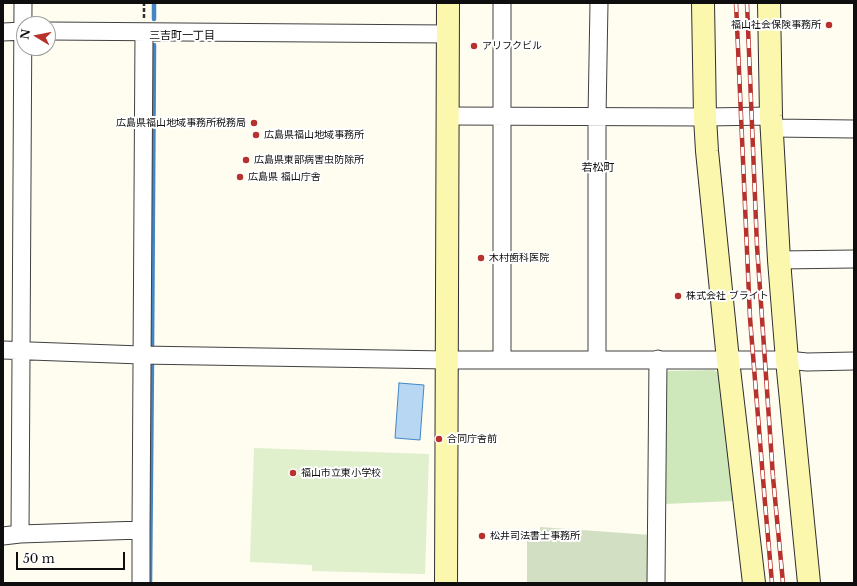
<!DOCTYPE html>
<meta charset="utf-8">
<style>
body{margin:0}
#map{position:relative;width:857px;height:586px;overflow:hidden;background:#fefdf0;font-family:"Libre Baskerville",serif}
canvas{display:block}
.frame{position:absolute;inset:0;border:4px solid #0e0e0e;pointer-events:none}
.north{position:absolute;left:16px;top:16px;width:40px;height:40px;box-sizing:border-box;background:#fff;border:1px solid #9f9f9f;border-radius:50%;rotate:280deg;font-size:11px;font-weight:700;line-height:16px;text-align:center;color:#0e0e0e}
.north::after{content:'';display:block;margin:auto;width:14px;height:18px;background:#b7322d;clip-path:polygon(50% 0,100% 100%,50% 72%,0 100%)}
.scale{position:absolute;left:16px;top:552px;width:109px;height:18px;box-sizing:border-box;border:2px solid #0e0e0e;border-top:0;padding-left:5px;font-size:12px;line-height:14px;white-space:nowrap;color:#0e0e0e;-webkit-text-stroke:3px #fff;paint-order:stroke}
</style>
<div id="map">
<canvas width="857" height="586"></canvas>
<div class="frame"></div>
<div class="north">N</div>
<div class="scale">50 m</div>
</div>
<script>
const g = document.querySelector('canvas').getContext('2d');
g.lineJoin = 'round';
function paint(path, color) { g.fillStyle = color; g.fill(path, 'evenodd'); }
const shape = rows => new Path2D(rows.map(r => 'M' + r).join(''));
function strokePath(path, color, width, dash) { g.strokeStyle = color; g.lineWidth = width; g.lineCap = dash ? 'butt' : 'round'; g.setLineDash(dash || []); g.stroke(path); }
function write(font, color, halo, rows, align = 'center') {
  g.font = font + ' "Libre Baskerville","Noto Sans JP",serif'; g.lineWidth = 4; g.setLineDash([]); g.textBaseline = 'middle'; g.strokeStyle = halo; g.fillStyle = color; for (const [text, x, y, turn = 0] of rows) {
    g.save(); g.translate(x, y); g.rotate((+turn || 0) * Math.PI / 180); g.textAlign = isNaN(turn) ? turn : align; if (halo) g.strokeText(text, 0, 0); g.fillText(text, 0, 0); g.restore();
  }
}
const green = shape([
 [714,370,722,376,733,501,664,504,665,371]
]);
const cemetery = shape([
 [540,527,651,535,651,583,527,583,527,541,539,542]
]);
const pitch = shape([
 [254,448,429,454,425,574,312,571,312,565,250,562]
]);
const water = shape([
 [399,383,424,385,420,440,395,438,399,383]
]);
const stream = shape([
 [154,3,154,19],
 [152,351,154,45],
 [150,583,152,359]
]);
const path = shape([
 [144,18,144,3]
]);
const street = shape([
 [48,31,448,34],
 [3,32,24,31],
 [448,116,705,117,771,116],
 [772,128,854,129],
 [779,260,854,259],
 [3,350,141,355,447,360,787,360,807,362,854,361],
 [597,359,597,117,599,3],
 [502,360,502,3],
 [141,530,144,32],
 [20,534,23,3],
 [3,536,20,534,141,530,141,583],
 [656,583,658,359]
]);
const secondary = shape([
 [703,3,705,117,707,151,728,360,754,583],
 [769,3,771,116,779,260,787,360,809,583],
 [446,583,448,3]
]);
const rail = shape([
 [736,3,750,318,765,503,772,583],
 [747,3,757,246,773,477,783,583]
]);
const markers = [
 [829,25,4,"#b7322d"],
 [474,46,4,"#b7322d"],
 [254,123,4,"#b7322d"],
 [256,135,4,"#b7322d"],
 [246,160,4,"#b7322d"],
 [240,177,4,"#b7322d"],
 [481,258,4,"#b7322d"],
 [678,296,4,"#b7322d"],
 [439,439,4,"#b7322d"],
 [293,473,4,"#b7322d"],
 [482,536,4,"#b7322d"]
];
const poiNames = [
 ["福山社会保険事務所",821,25,"right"],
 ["アリフクビル",482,46],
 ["広島県福山地域事務所税務局",246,123,"right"],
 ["広島県福山地域事務所",264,135],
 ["広島県東部病害虫防除所",254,160],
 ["広島県 福山庁舎",248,177],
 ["木村歯科医院",489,258],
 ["株式会社 ブライト",686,296],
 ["合同庁舎前",447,439],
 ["福山市立東小学校",301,473],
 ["松井司法書士事務所",490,536]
];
const neighbourhoodNames = [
 ["三吉町一丁目",182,36],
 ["若松町",598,168]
];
paint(green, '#cee7bb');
paint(cemetery, '#d3dfc2');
paint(pitch, '#e0efcc');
paint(water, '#b7d7f3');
strokePath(water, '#4286c6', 1);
strokePath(stream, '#4286c6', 4.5);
strokePath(street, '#414141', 19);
strokePath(secondary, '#303030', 24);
strokePath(path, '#303030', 2.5, [4, 2]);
strokePath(street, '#fff', 17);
strokePath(secondary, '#fbf8ae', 22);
strokePath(rail, '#b7322d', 4.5);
strokePath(rail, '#fff', 3, [9]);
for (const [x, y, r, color] of markers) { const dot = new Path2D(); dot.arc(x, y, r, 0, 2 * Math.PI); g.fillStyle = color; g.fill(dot); strokePath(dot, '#fff', 1.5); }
write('10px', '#0e0e0e', '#fff', poiNames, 'left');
write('11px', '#0e0e0e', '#fff', neighbourhoodNames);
</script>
